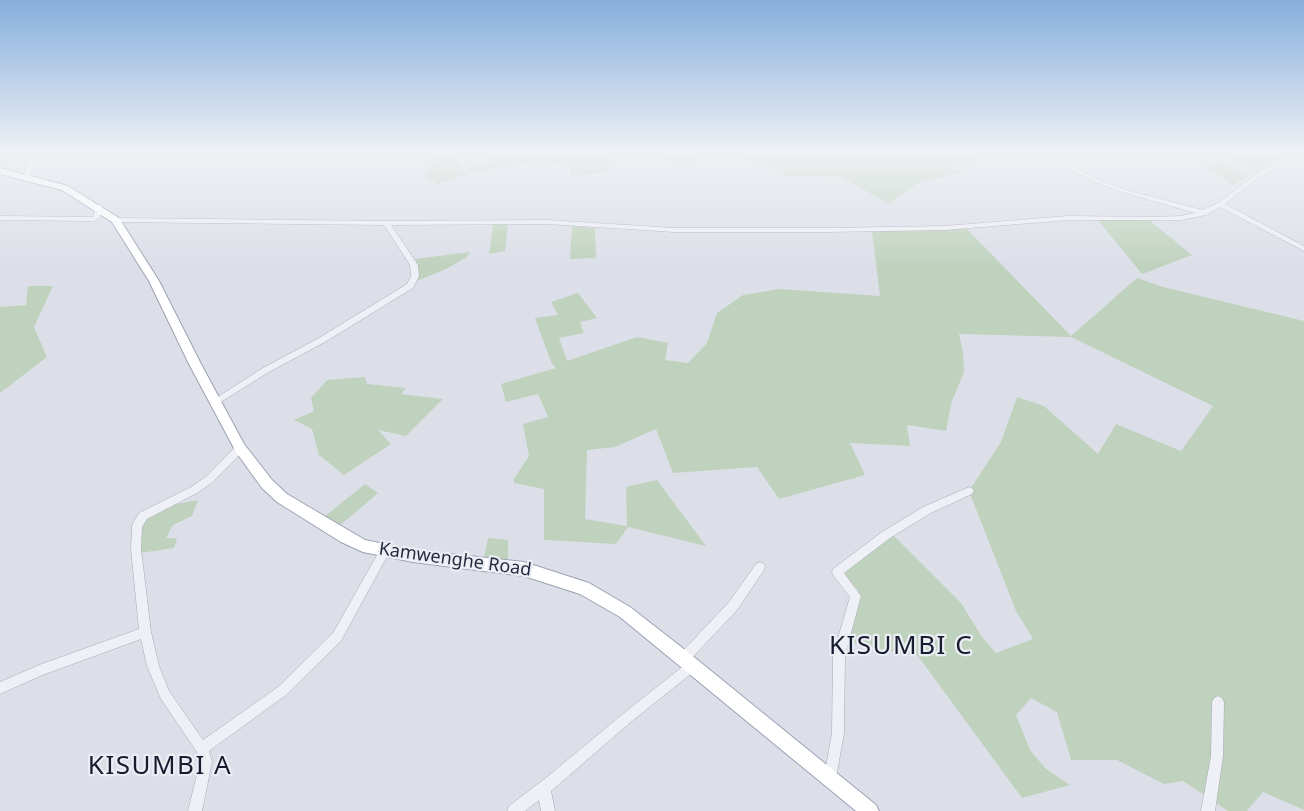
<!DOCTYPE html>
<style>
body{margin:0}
canvas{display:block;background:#dcdfe8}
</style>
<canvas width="1304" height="811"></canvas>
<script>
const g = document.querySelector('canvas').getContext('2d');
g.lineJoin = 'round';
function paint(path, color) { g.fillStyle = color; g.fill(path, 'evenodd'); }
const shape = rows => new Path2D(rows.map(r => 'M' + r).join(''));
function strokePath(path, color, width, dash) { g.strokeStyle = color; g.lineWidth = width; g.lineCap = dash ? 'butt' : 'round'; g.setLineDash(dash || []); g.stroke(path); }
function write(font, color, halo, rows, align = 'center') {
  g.font = font + ' "Noto Sans",sans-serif'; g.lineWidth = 4.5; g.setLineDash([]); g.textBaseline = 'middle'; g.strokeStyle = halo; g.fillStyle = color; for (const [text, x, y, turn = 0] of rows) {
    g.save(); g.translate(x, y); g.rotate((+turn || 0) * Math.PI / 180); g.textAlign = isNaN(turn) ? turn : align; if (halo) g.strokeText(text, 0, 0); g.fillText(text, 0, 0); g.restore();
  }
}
const green = shape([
 [439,153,453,156,466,174,470,166,492,162,495,153,704,153,692,165,640,154,612,154,607,173,571,175,570,166,542,161,467,174,438,184,424,176],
 [735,153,973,153,978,162,951,164,965,172,919,182,889,204,841,177,786,176],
 [1244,153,1274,153,1281,158,1255,173,1235,162,1234,160],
 [1218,159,1250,175,1233,185,1205,167],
 [1097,219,1148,219,1192,255,1142,274],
 [508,223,505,251,489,254,493,224],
 [572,226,595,228,596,258,570,259],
 [964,226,1071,336,1137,278,1163,287,1304,321,1304,810,1263,792,1247,811,1228,811,1183,781,1164,784,1117,760,1071,760,1057,712,1031,698,1016,715,1030,750,1046,769,1070,785,1022,798,918,656,868,647,840,639,858,590,840,572,892,534,961,603,982,637,996,653,1033,639,1016,611,969,491,1001,442,1017,397,1044,406,1098,454,1116,424,1181,451,1213,406,1071,337,959,334,963,352,964,372,951,404,946,431,907,425,910,446,850,443,865,475,779,499,757,467,673,473,656,429,615,447,587,450,585,521,585,519,627,526,626,487,657,480,706,546,628,527,616,544,544,540,544,489,514,483,514,479,529,456,523,424,548,417,538,394,506,402,501,384,556,368,551,362,535,318,558,315,551,302,578,293,597,318,580,322,584,333,559,338,567,361,637,337,668,343,665,360,688,363,707,343,717,313,743,295,780,289,880,296,872,232],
 [470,252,467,257,446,269,412,283,418,265,415,259],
 [28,286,53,286,34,327,47,357,0,393,0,307,26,305],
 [365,377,367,384,406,388,401,394,443,399,406,436,378,430,391,444,344,475,319,455,312,429,294,420,314,411,311,398,327,380],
 [365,484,378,493,338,527,324,517],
 [198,500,192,516,173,525,166,538,177,538,174,548,140,553,136,528,161,507],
 [488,538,508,540,508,560,484,557]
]);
const minor = shape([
 [28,153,34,153,31,176,28,178,25,176,28,153],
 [1061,153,1067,153,1071,162,1076,168,1097,179,1126,190,1203,210,1218,203,1255,175,1295,153,1303,153,1259,177,1225,204,1304,246,1304,251,1220,207,1206,215,1181,220,1068,220,945,230,828,232,674,232,548,224,391,225,418,265,419,276,413,288,325,342,269,372,216,405,213,404,212,402,213,400,263,368,319,338,407,284,411,276,410,265,384,225,116,222,112,220,116,218,386,221,548,220,674,228,828,228,945,226,1068,216,1153,217,1181,216,1195,213,1122,192,1093,181,1072,170,1065,163,1061,153],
 [96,205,100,205,102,207,100,218,94,221,0,220,0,216,93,217,96,205],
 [240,444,243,445,245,448,243,451,213,482,197,493,147,519,142,527,141,549,151,632,159,666,169,691,203,740,278,687,333,633,381,548,385,546,389,548,390,551,341,641,286,695,209,751,212,762,202,811,188,811,200,762,197,752,161,699,147,666,141,639,40,676,0,694,0,682,39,665,139,629,131,549,132,526,133,523,139,513,191,487,207,476,237,445,240,444],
 [969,487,972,488,974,491,972,494,931,513,890,538,844,573,861,596,845,655,844,733,836,778,835,783,830,784,825,783,824,778,832,733,833,655,850,597,833,575,832,572,833,569,882,532,923,507,969,487],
 [760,562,764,564,765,567,764,570,737,610,689,661,693,659,697,661,699,665,697,669,632,721,551,791,555,811,541,811,539,800,525,811,507,811,509,806,547,777,624,713,687,663,684,664,680,662,678,658,680,654,729,602,756,564,760,562],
 [1218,696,1222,698,1224,702,1223,756,1215,811,1201,811,1211,756,1212,702,1214,698,1218,696]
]);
const major = shape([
 [0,168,68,186,119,218,159,281,201,364,244,444,272,480,287,494,365,540,413,550,524,562,589,583,630,607,689,653,876,805,879,811,856,811,620,617,580,594,524,576,413,562,363,552,341,542,277,502,262,488,236,452,189,364,149,281,112,222,62,190,0,174,0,168]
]);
const streetNames = [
 ["Kamwenghe Road",455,560,8]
];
const nearQuarternames = [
 ["KISUMBI C",901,647],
 ["KISUMBI A",160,767]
];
paint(green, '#bfd2bd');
strokePath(minor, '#a5a9b5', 1);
strokePath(major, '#9ba1b4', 2);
paint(minor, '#eff0f6');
paint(major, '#fff');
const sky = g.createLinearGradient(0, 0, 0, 267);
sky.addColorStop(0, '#86aedc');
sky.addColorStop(0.57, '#eff1f5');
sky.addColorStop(1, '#eff1f500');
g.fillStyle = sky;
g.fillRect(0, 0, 1304, 267);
write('18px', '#252a3f', '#eceef5', streetNames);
g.letterSpacing = '1.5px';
write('26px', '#181c2f', '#eceef5', nearQuarternames);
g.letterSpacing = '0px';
</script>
